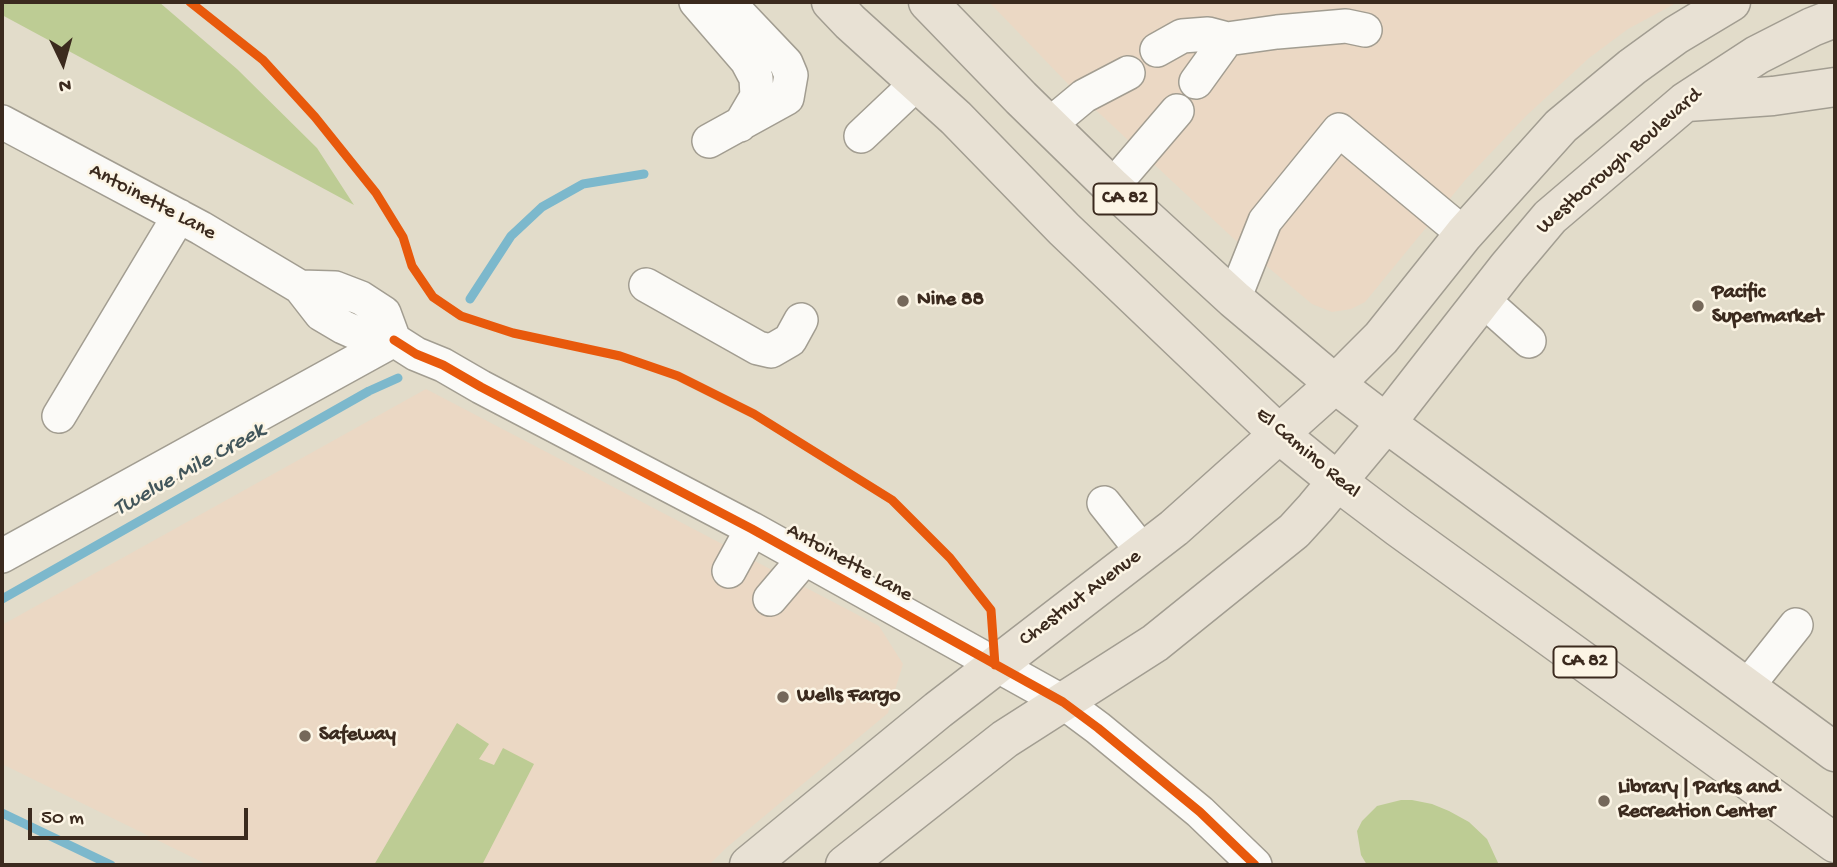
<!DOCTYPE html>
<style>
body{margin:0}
#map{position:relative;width:1837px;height:867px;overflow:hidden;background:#e2dcca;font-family:"Gochi Hand",sans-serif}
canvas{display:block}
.frame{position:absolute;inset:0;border:4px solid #3b2a1e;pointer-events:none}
.north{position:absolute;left:28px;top:28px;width:70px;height:70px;-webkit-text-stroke:5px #fcf5e5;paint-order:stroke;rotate:175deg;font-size:19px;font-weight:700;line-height:28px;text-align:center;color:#3b2a1e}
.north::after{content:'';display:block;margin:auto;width:24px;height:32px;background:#3b2a1e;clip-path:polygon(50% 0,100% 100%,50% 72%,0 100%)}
.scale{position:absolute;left:28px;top:808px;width:220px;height:32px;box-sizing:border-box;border:4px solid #3b2a1e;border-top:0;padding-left:9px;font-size:21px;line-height:24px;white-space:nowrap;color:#3b2a1e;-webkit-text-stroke:5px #fcf5e5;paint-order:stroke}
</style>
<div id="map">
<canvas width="1837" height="867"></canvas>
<div class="frame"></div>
<div class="north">N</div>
<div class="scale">50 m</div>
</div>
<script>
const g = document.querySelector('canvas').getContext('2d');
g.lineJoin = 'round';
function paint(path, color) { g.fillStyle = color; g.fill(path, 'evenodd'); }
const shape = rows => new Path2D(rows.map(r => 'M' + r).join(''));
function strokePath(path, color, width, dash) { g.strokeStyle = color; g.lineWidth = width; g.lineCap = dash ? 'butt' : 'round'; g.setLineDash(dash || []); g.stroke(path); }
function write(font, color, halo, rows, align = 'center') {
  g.font = font + ' "Gochi Hand",sans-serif'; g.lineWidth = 5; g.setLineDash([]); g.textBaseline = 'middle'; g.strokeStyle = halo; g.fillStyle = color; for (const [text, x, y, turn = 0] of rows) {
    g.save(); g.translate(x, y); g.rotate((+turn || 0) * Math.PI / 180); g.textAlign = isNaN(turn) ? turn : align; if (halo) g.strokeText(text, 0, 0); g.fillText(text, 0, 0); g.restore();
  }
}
const built = shape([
 [989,2,1678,2,1628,29,1589,58,1526,116,1466,179,1365,302,1351,309,1332,312,1312,304,1233,238,1069,85],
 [426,389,879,626,903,664,888,713,726,848,709,865,208,865,2,764,2,625]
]);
const green = shape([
 [2,2,159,2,237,69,317,148,354,205,2,15],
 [457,723,489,744,479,759,494,765,503,748,534,764,482,865,374,865],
 [1401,800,1412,800,1432,804,1449,811,1469,822,1487,839,1499,865,1367,865,1361,855,1357,831,1362,821,1377,806]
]);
const stream = shape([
 [470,299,511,236,542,207,583,184,644,174],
 [2,599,369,391,398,378],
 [2,813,111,865]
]);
const minor = shape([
 [696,2,747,61,756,78,757,96,740,125],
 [1157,50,1182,36,1208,34,1227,39,1277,32,1346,26,1365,30],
 [1196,82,1227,39],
 [2,122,201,228,300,287,321,314,343,327,361,335,394,340,416,354,443,365,481,387,752,529,1063,702,1098,728,1200,812,1255,865],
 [1049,125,1084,96,1128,73],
 [861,136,917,83],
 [709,141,787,98,791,75,786,63,728,2],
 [1112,187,1177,111],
 [646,285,758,348,771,351,790,340,801,320],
 [300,287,335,288,361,298,384,313,394,340],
 [1234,299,1265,221,1339,130,1464,234],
 [1483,300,1529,341],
 [59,416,179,216],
 [1104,503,1143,552],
 [2,556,394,340],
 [729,571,752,529],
 [770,599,804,559],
 [1746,688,1796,625]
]);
const major = shape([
 [831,2,850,22,956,118,1064,229,1279,434,1338,482,1399,528,1835,843],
 [928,2,1021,98,1112,187,1234,299,1335,384,1386,423,1835,752],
 [1687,102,1773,96,1835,87],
 [749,865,938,710,1174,528,1335,384,1381,338,1464,234,1561,126,1632,67,1676,35,1731,2],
 [845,865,1005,739,1155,643,1294,531,1315,508,1386,423,1508,267,1550,217,1685,102,1757,55,1812,27,1835,18]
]);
const cycleway = shape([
 [190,2,263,60,315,117,376,193,403,237,412,266,433,297,461,316,513,333,620,356,678,376,754,414,892,500,950,558,991,610,995,665],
 [394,340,416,354,443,365,481,387,752,529,1063,702,1098,728,1200,812,1255,865]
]);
const markers = [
 [903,301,7,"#75685a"],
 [1698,306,7,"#75685a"],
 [783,697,7,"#75685a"],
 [305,736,7,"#75685a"],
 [1604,801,7,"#75685a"]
];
const shields = [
 [1125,199,63],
 [1585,662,63]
];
const shieldNames = [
 ["CA 82",1125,199],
 ["CA 82",1585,662]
];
const streetNames = [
 ["Westborough Boulevard",1620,162,-41],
 ["Antoinette Lane",152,203,28],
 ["El Camino Real",1307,454,40],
 ["Antoinette Lane",849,564,29],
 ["Chestnut Avenue",1081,599,-37]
];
const poiNames = [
 ["Pacific",1712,294],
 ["Supermarket",1712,318],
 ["Nine 88",917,301],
 ["Wells Fargo",797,697],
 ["Safeway",319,736],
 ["Library | Parks and",1618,789],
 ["Recreation Center",1618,813]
];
const waterNames = [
 ["Twelve Mile Creek",190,471,-29]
];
paint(built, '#ebd8c4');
paint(green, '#bdcc94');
strokePath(stream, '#7cb8cc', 9);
strokePath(minor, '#a29d91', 36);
strokePath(major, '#a29d91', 41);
strokePath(minor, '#fbfaf7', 33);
strokePath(major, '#e8e1d4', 38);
strokePath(cycleway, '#e8590c', 9);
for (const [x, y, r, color] of markers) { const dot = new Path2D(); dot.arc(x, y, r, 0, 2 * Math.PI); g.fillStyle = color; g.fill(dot); strokePath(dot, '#fcf5e5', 2.5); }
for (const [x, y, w] of shields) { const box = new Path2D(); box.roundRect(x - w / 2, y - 15.5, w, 31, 5); g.fillStyle = '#fcf5e5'; g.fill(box); strokePath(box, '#3b2a1e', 2); }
write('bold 19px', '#3b2a1e', null, shieldNames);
write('21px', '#3b2a1e', '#fcf5e5', streetNames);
write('bold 21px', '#3b2a1e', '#fcf5e5', poiNames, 'left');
write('italic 23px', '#42565b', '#fcf5e5', waterNames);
</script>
